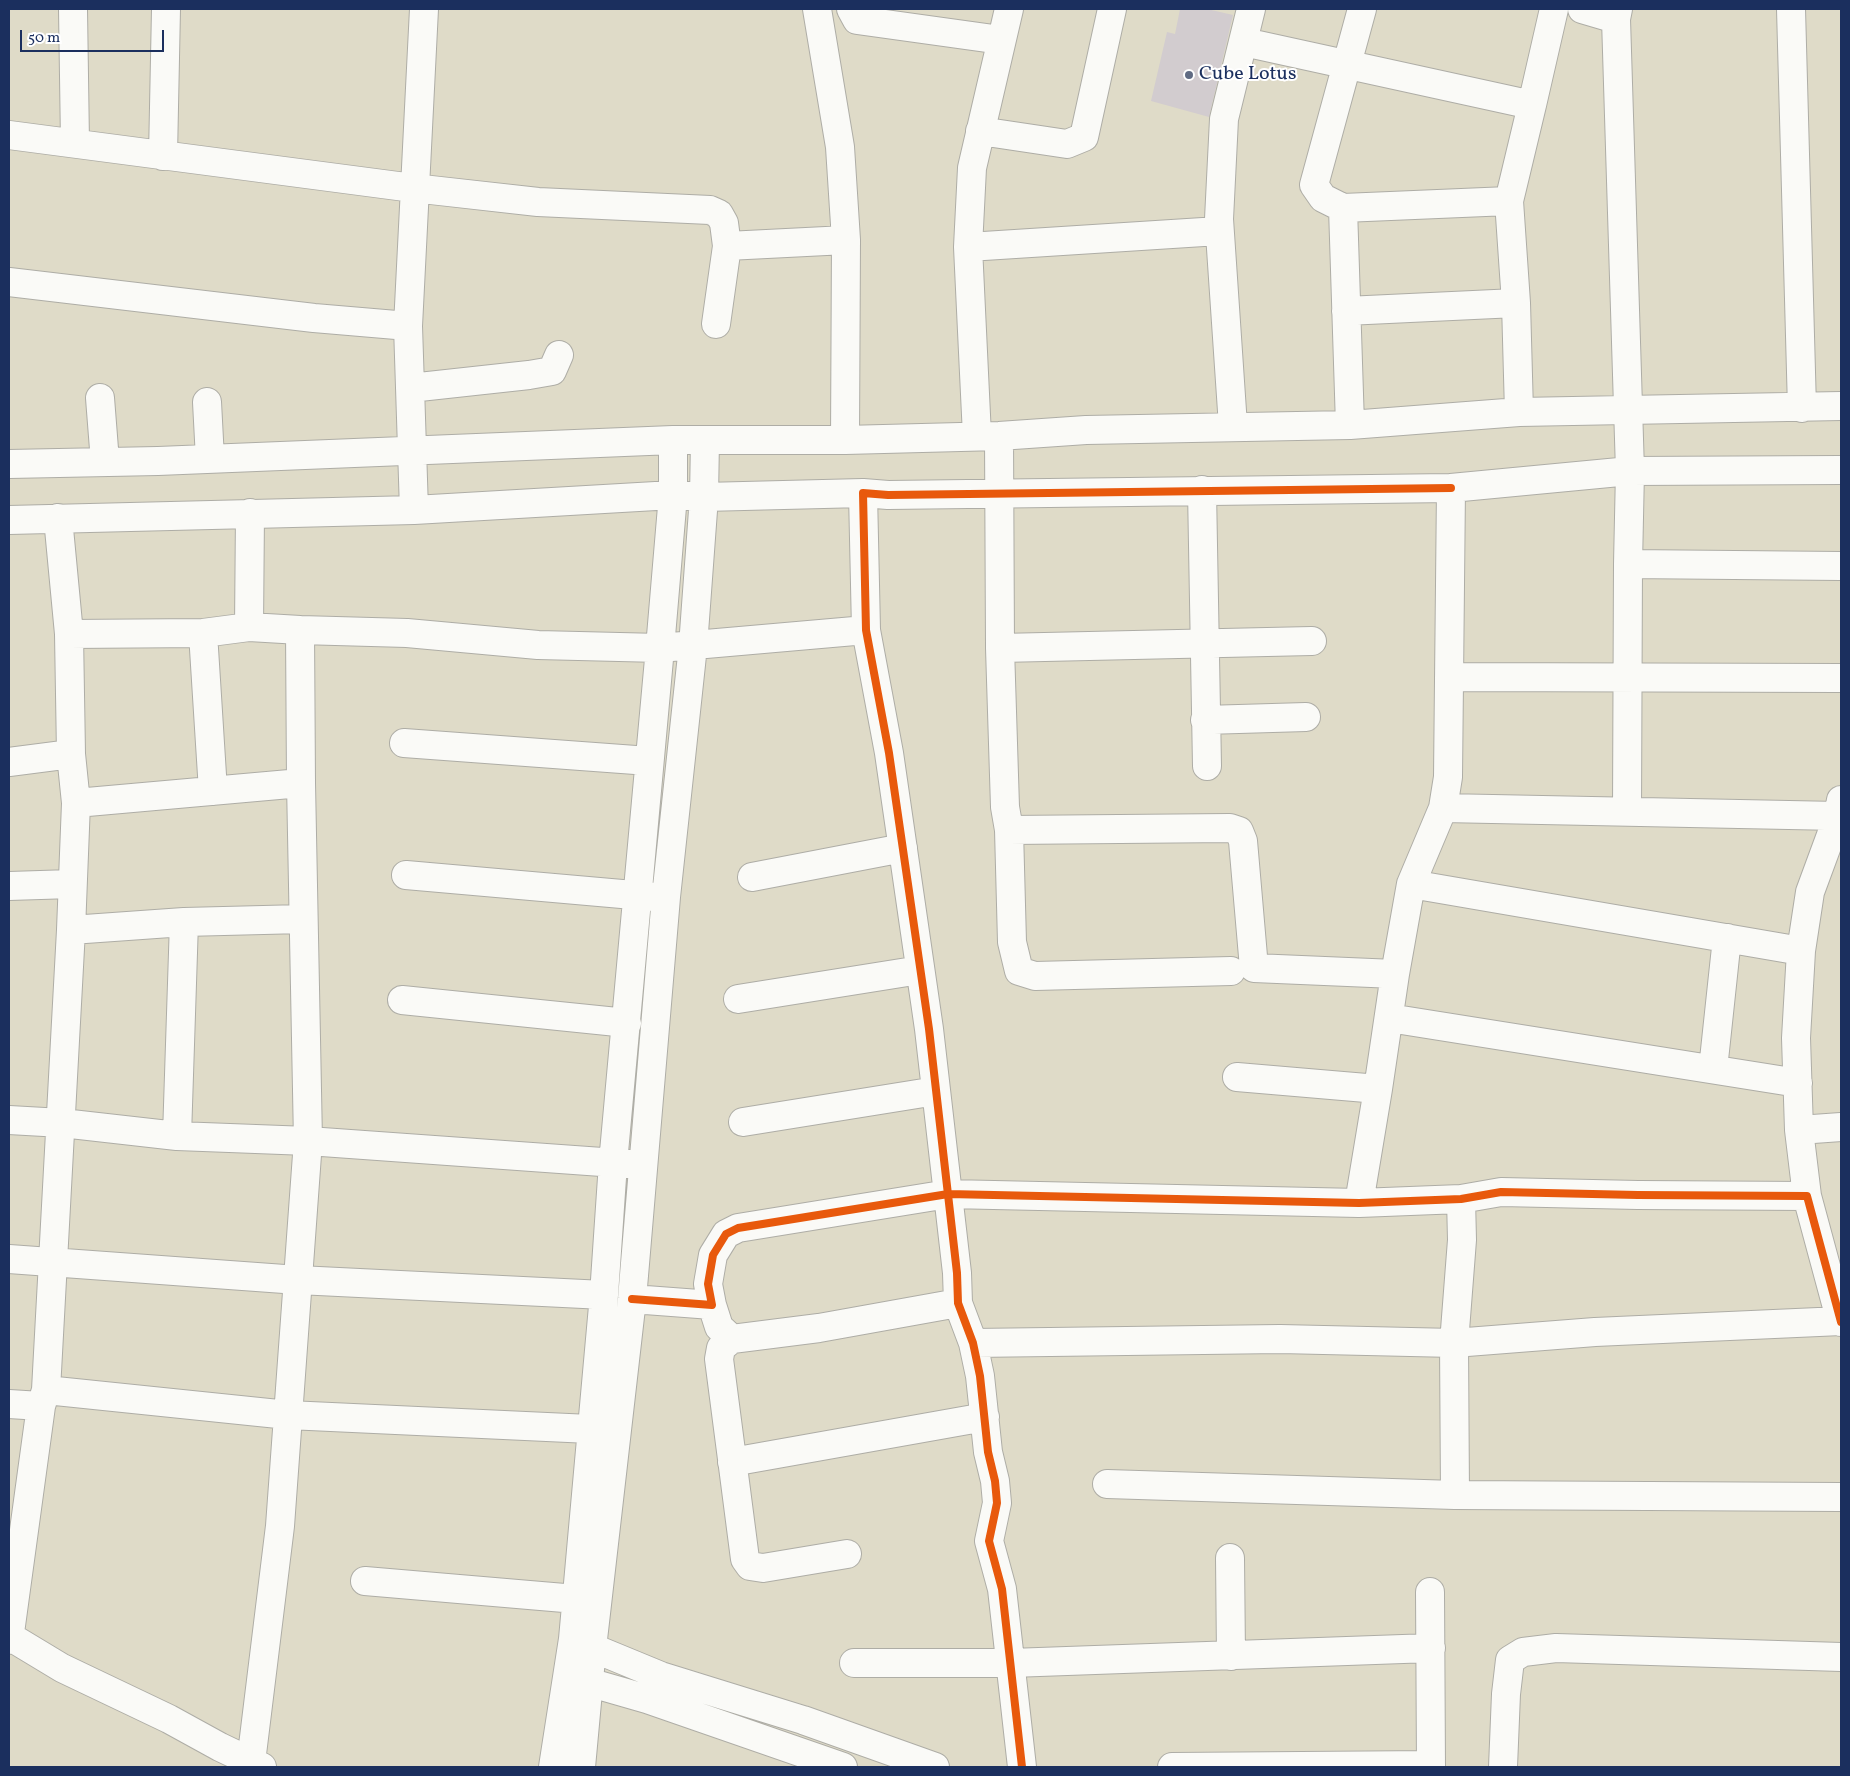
<!DOCTYPE html>
<style>
body{margin:0}
#map{position:relative;width:1850px;height:1776px;overflow:hidden;background:#dfdbc8;font-family:Vollkorn,serif}
canvas{display:block}
.frame{position:absolute;inset:0;border:10px solid #1b2f5e;pointer-events:none}
.scale{position:absolute;left:20px;top:30px;width:144px;height:22px;box-sizing:border-box;border:2px solid #1b2f5e;border-top:0;padding-left:6px;font-size:15px;line-height:18px;white-space:nowrap;color:#1b2f5e;-webkit-text-stroke:4px #fff;paint-order:stroke}
</style>
<div id="map">
<canvas width="1850" height="1776"></canvas>
<div class="frame"></div>
<div class="scale">50 m</div>
</div>
<script>
const g = document.querySelector('canvas').getContext('2d');
g.lineJoin = 'round';
function paint(path, color) { g.fillStyle = color; g.fill(path, 'evenodd'); }
const shape = rows => new Path2D(rows.map(r => 'M' + r).join(''));
function strokePath(path, color, width, dash) { g.strokeStyle = color; g.lineWidth = width; g.lineCap = dash ? 'butt' : 'round'; g.setLineDash(dash || []); g.stroke(path); }
function write(font, color, halo, rows, align = 'center') {
  g.font = font + ' Vollkorn,serif'; g.lineWidth = 4; g.setLineDash([]); g.textBaseline = 'middle'; g.strokeStyle = halo; g.fillStyle = color; for (const [text, x, y, turn = 0] of rows) {
    g.save(); g.translate(x, y); g.rotate((+turn || 0) * Math.PI / 180); g.textAlign = isNaN(turn) ? turn : align; if (halo) g.strokeText(text, 0, 0); g.fillText(text, 0, 0); g.restore();
  }
}
const building = shape([
 [1180,9,1207,9,1233,15,1209,117,1151,101,1167,32,1175,34]
]);
const minor = shape([
 [73,9,75,143],
 [817,9,840,147,846,240],
 [851,9,857,20,1001,40],
 [1582,9,1616,19],
 [1618,9,1616,19,1630,471,1628,564,1627,811],
 [1791,9,1802,408],
 [1244,42,1532,105,1554,9],
 [980,131,1067,144,1084,137,1112,9],
 [9,135,413,188,538,202,710,210,719,214,724,223,727,246,716,324],
 [163,156,166,9],
 [1343,208,1509,201],
 [727,246,846,240,845,440],
 [968,247,1219,231],
 [9,282,314,318,408,326],
 [1346,311,1516,303],
 [410,388,529,375,552,371,559,355],
 [100,398,105,462],
 [207,402,210,459],
 [1519,412,1516,303,1509,201,1532,105],
 [1350,425,1343,208,1323,198,1314,185,1362,9],
 [1233,426,1219,219,1224,119,1251,9],
 [977,436,968,247,972,168,1009,9],
 [999,436,1000,648,1005,807,1009,830,1230,828,1239,831,1243,841,1254,968,1395,974,1378,1089,1237,1077],
 [9,464,158,461,673,440,845,440,999,436,1086,430,1350,425,1519,412,1841,406],
 [1202,490,1207,766],
 [414,510,408,326,424,9],
 [9,520,414,510,673,495,704,497,863,493],
 [1628,564,1841,566],
 [300,630,407,633,538,645,660,648,866,630],
 [203,633,213,791],
 [69,634,203,633,249,627,250,513],
 [1000,648,1312,641],
 [1449,677,1841,678],
 [1205,720,1306,717],
 [404,743,649,761],
 [9,762,71,754],
 [1841,800,1838,816,1810,892,1801,951,1796,1038,1799,1130,1841,1127],
 [76,803,301,783,300,630,249,627],
 [1838,816,1443,808,1448,777,1451,488,1630,471,1841,470],
 [1009,830,1012,942,1019,971,1035,976,1231,971],
 [406,875,656,897],
 [752,877,903,848],
 [1411,884,1443,808],
 [9,886,72,884],
 [71,930,184,922,303,919],
 [1395,974,1411,884,1801,951],
 [738,999,920,970],
 [402,1000,627,1023],
 [1389,1018,1798,1083],
 [1713,1069,1727,938],
 [9,1120,62,1123,177,1136,308,1141,630,1164],
 [743,1122,936,1091],
 [1799,1130,1807,1196],
 [177,1136,184,922],
 [1461,1199,1462,1240,1454,1343,1455,1495,1841,1497],
 [1359,1203,1378,1089],
 [9,1259,298,1280,604,1295],
 [632,1299,712,1305,708,1284,713,1255,726,1234,738,1228,948,1194,1359,1203,1461,1199,1501,1192,1638,1195,1807,1196,1841,1322],
 [712,1305,719,1327,732,1339,819,1328,958,1303],
 [732,1339,721,1348,719,1359,745,1559,750,1566,763,1568,847,1554],
 [973,1343,1280,1339,1454,1343,1595,1332,1841,1321],
 [46,1390,288,1415,590,1429],
 [9,1404,41,1406],
 [732,1462,985,1417],
 [1107,1484,1455,1495],
 [1230,1558,1231,1656],
 [365,1581,576,1599],
 [1430,1592,1431,1767],
 [9,1636,62,1668,169,1719,220,1747,262,1767],
 [9,1640,41,1406,46,1390,71,930,76,803,71,754,69,634,58,518],
 [576,1641,661,1676,803,1720,935,1767],
 [854,1663,1011,1663,1431,1648],
 [574,1678,647,1699,843,1767],
 [251,1762,280,1526,308,1141,301,783],
 [553,1767,573,1639,604,1295,613,1163,660,648,673,495,673,440],
 [581,1767,592,1648,632,1299,666,897,693,646,704,497,705,440],
 [1022,1767,1002,1589,989,1541,997,1503,995,1481,988,1452,980,1376,973,1343,958,1303,957,1273,929,1029,889,753,866,630,863,493,888,495,1451,488],
 [1172,1767,1431,1765],
 [1503,1767,1506,1694,1510,1660,1523,1652,1556,1648,1841,1657]
]);
const cycleway = shape([
 [632,1299,712,1305,708,1284,713,1255,726,1234,738,1228,948,1194,1359,1203,1461,1199,1501,1192,1638,1195,1807,1196,1841,1322],
 [1022,1767,1002,1589,989,1541,997,1503,995,1481,988,1452,980,1376,973,1343,958,1303,957,1273,929,1029,889,753,866,630,863,493,888,495,1451,488]
]);
const markers = [
 [1189,75,5,"#606b83"]
];
const poiNames = [
 ["Cube Lotus",1199,75]
];
paint(building, '#d2cccf');
strokePath(minor, '#aeada6', 30);
strokePath(minor, '#fafaf7', 28);
strokePath(cycleway, '#e8590c', 8);
for (const [x, y, r, color] of markers) { const dot = new Path2D(); dot.arc(x, y, r, 0, 2 * Math.PI); g.fillStyle = color; g.fill(dot); strokePath(dot, '#fff', 2); }
write('20px', '#1b2f5e', '#fff', poiNames, 'left');
</script>
